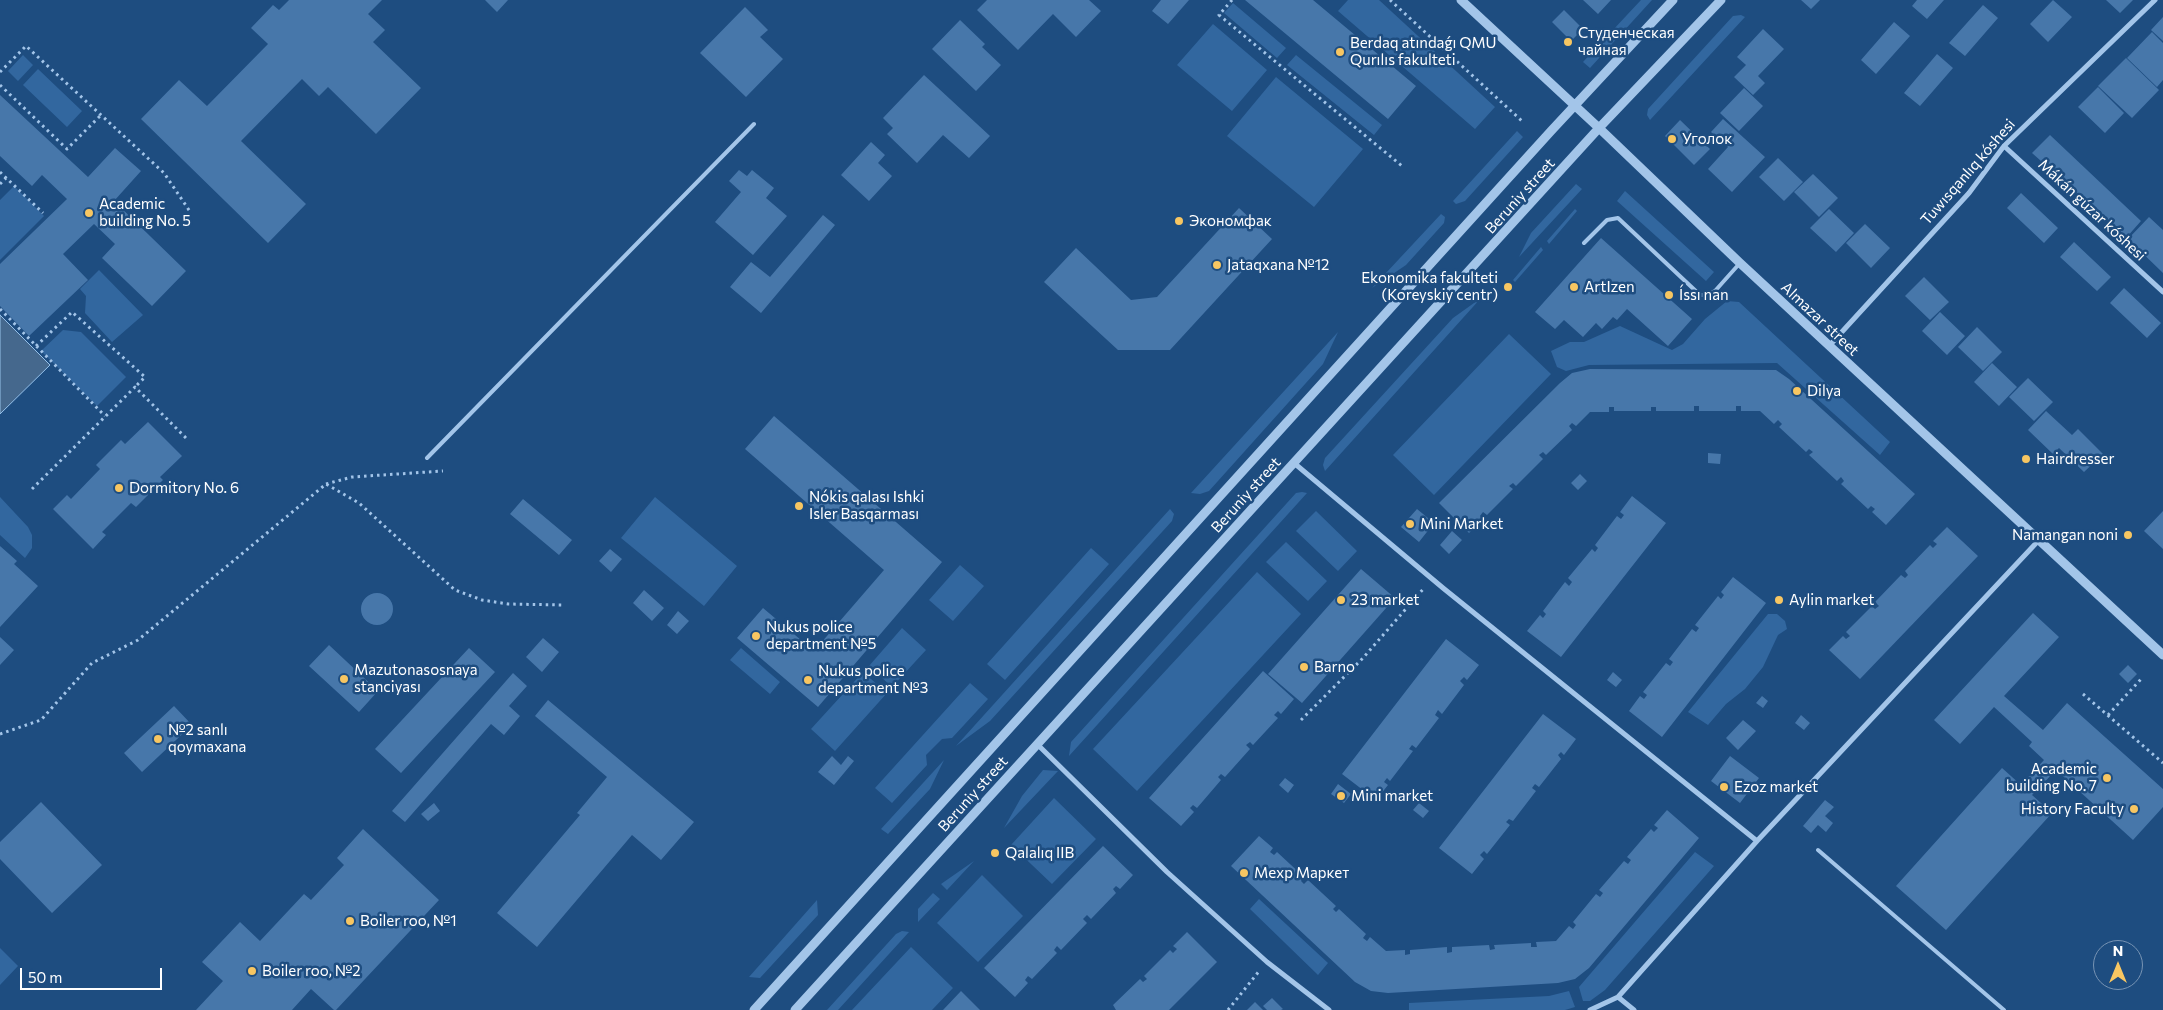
<!DOCTYPE html>
<meta charset="utf-8">
<style>
body{margin:0}
#map{position:relative;width:2163px;height:1010px;overflow:hidden;background:#1e4d80;font-family:Commissioner,sans-serif}
canvas{display:block}
.north{position:absolute;left:2093px;top:940px;width:50px;height:50px;box-sizing:border-box;background:#1e4d80;border:1px solid #7894b3;border-radius:50%;rotate:0deg;font-size:14px;font-weight:700;line-height:20px;text-align:center;color:#fff}
.north::after{content:'';display:block;margin:auto;width:18px;height:22px;background:#f7c662;clip-path:polygon(50% 0,100% 100%,50% 72%,0 100%)}
.scale{position:absolute;left:20px;top:968px;width:142px;height:22px;box-sizing:border-box;border:2px solid #fff;border-top:0;padding-left:6px;font-size:15px;line-height:18px;white-space:nowrap;color:#fff;-webkit-text-stroke:4px #1e4d80;paint-order:stroke}
</style>
<div id="map">
<canvas width="2163" height="1010"></canvas>
<div class="north">N</div>
<div class="scale">50 m</div>
</div>
<script>
const g = document.querySelector('canvas').getContext('2d');
g.lineJoin = 'round';
function paint(path, color) { g.fillStyle = color; g.fill(path, 'evenodd'); }
const shape = rows => new Path2D(rows.map(r => 'M' + r).join(''));
function strokePath(path, color, width, dash) { g.strokeStyle = color; g.lineWidth = width; g.lineCap = dash ? 'butt' : 'round'; g.setLineDash(dash || []); g.stroke(path); }
function write(font, color, halo, rows, align = 'center') {
  g.font = font + ' Commissioner,sans-serif'; g.lineWidth = 5; g.setLineDash([]); g.textBaseline = 'middle'; g.strokeStyle = halo; g.fillStyle = color; for (const [text, x, y, turn = 0] of rows) {
    g.save(); g.translate(x, y); g.rotate((+turn || 0) * Math.PI / 180); g.textAlign = isNaN(turn) ? turn : align; if (halo) g.strokeText(text, 0, 0); g.fillText(text, 0, 0); g.restore();
  }
}
const green = shape([
 [1348,0,1379,0,1495,107,1475,129,1338,11],
 [1641,0,1652,0,1590,68,1583,62],
 [1233,3,1286,48,1277,58,1224,13],
 [1741,15,1745,17,1650,120,1647,115,1648,109,1733,16],
 [1213,24,1267,70,1232,111,1177,65],
 [23,55,33,65,18,81,8,71],
 [1296,55,1382,125,1374,135,1287,65],
 [38,69,82,111,67,127,23,85],
 [1276,77,1363,149,1314,207,1227,136],
 [1517,131,1523,137,1465,201,1456,204,1453,201],
 [1576,184,1582,189,1519,257,1531,233],
 [14,186,44,216,0,260,0,200],
 [1625,191,1714,272,1706,281,1617,201],
 [1575,209,1577,211,1549,244,1547,241],
 [1441,214,1445,217,1444,223,1406,265,1372,288],
 [1541,247,1543,250,1515,282,1513,280],
 [99,270,143,315,112,342,85,313,86,296,80,289],
 [1481,298,1325,471,1323,465,1325,458,1453,318],
 [1727,301,1739,302,1890,442,1880,455,1777,363,1589,365,1566,371,1557,367,1551,351,1570,342,1584,342,1620,326,1672,350,1683,344,1705,319],
 [63,330,81,332,126,377,97,406,41,351],
 [1338,332,1323,364,1209,491,1200,494,1191,493],
 [1509,334,1551,374,1434,495,1393,455],
 [1302,492,1307,493,1069,756,1071,742,1296,493],
 [0,497,28,527,32,535,32,548,25,558,0,535],
 [655,497,737,566,704,606,621,538],
 [1170,509,1174,514,1172,521,990,721,956,746],
 [1316,511,1357,551,1338,571,1296,531],
 [1286,542,1327,581,1308,601,1266,562],
 [1091,548,1109,564,1005,680,987,664],
 [960,565,984,586,953,621,929,600],
 [1257,572,1301,614,1137,791,1093,749],
 [1768,614,1777,614,1785,621,1787,629,1778,635,1763,667,1745,689,1726,704,1708,725,1688,712],
 [902,628,926,650,892,687,869,666],
 [741,648,780,682,770,694,730,660],
 [863,672,887,693,835,751,811,729],
 [970,683,988,699,952,738,942,739,926,755,927,765,892,803,875,788],
 [944,760,930,789,888,834,881,829],
 [1043,770,1058,771,1004,828,1022,796],
 [1054,798,1096,839,1052,884,1011,845],
 [1695,852,1714,866,1605,990,1590,1001,1583,1001,1579,987],
 [974,861,947,890,941,884],
 [982,875,1023,916,978,962,937,923],
 [933,893,940,899,918,922,918,909],
 [1259,899,1328,963,1318,975,1250,909],
 [817,900,818,915,760,978,749,977],
 [902,931,909,932,838,1010,827,1010,896,934],
 [911,947,953,988,932,1010,852,1010],
 [0,948,18,966,0,985],
 [1569,991,1575,1007,1565,1010,1409,1010,1409,1003,1549,996]
]);
const water = shape([
 [0,315,50,365,0,414,0,315]
]);
const building = shape([
 [289,0,382,0,368,14,385,30,373,42,421,88,376,134,328,87,319,96,302,79,241,141,306,204,268,243,141,119,179,80,207,106,268,44,251,28,273,5,279,10],
 [485,0,508,0,497,12],
 [987,0,1089,0,1101,11,1076,37,1053,14,1018,50,977,10],
 [1161,0,1189,0,1168,24,1152,11],
 [1245,0,1313,0,1416,86,1388,119],
 [1583,0,1611,0,1598,14],
 [1801,0,1820,0,1811,9],
 [1917,0,1944,0,1927,19,1912,6],
 [2053,0,2072,17,2048,42,2030,24],
 [2106,0,2133,0,2120,13],
 [1983,5,1998,18,1965,56,1949,43],
 [745,7,768,30,760,37,783,59,746,97,700,53],
 [1564,10,1583,29,1571,41,1552,22],
 [2163,17,2163,41,2151,30],
 [960,20,985,44,982,47,1001,65,976,91,932,49],
 [1894,22,1910,36,1876,74,1861,60],
 [1763,29,1784,49,1758,76,1765,83,1753,95,1734,77,1746,65,1737,57],
 [2152,32,2163,43,2163,80,2157,87,2127,58],
 [1937,54,1953,68,1920,106,1904,93],
 [2126,58,2159,90,2132,118,2098,86],
 [924,75,990,136,969,158,943,135,917,163,887,134,893,128,883,118],
 [2098,87,2124,113,2105,133,2078,107],
 [1744,88,1763,106,1739,131,1720,113],
 [0,95,88,177,115,148,141,171,114,201,186,271,152,306,102,258,115,244,94,224,63,254,88,280,29,336,0,306,0,264,67,199,42,175,32,186,0,156],
 [1723,119,1765,157,1732,192,1708,169,1728,147,1711,132],
 [1680,120,1710,149,1694,165,1665,136],
 [2050,135,2141,221,2126,238,2050,170,2055,165,2050,169,2032,153],
 [871,142,885,155,878,163,892,176,869,201,841,175],
 [1778,158,1803,182,1784,201,1759,177],
 [739,170,747,176,752,170,774,188,766,198,787,216,753,255,715,222,741,192,729,181],
 [1813,174,1838,198,1819,217,1794,192],
 [2021,193,2058,228,2044,243,2007,208],
 [1239,208,1272,239,1170,350,1118,350,1044,282,1076,248,1131,300,1157,297],
 [1829,209,1854,233,1836,252,1810,228],
 [823,215,835,225,761,313,730,287,751,262,770,277],
 [2149,217,2163,230,2163,273,2128,239],
 [1865,224,1890,248,1871,268,1846,243],
 [1601,238,1692,319,1668,346,1627,309,1617,320,1613,317,1602,329,1596,323,1583,337,1564,320,1555,329,1535,312],
 [2074,242,2111,277,2097,291,2060,257],
 [1924,277,1949,302,1930,320,1905,296],
 [2124,288,2161,323,2147,338,2110,303],
 [1940,312,1965,336,1947,355,1922,331],
 [1977,327,2002,352,1983,371,1958,347],
 [1992,363,2017,387,1999,406,1974,382],
 [1590,369,1776,370,1789,379,1915,494,1886,525,1872,512,1875,509,1871,506,1868,509,1841,484,1844,481,1841,477,1837,481,1809,455,1813,452,1809,449,1806,452,1779,427,1782,424,1778,420,1774,424,1760,411,1741,411,1741,406,1736,406,1736,411,1699,411,1699,406,1694,406,1694,411,1656,411,1656,407,1651,407,1651,411,1614,411,1614,407,1609,407,1609,412,1590,412,1576,426,1572,423,1569,426,1572,430,1546,455,1543,452,1539,455,1543,459,1516,486,1513,483,1509,486,1513,489,1487,515,1483,512,1480,516,1483,519,1469,533,1439,503,1560,383,1572,373],
 [2028,378,2053,402,2034,421,2009,397],
 [2046,411,2072,435,2078,429,2103,454,2084,472,2059,448,2053,454,2028,430],
 [774,416,942,562,818,707,737,638,763,608,814,651,884,570,745,449],
 [148,422,182,456,160,477,163,480,136,507,131,503,102,532,106,535,93,549,53,509,67,495,71,499,100,469,96,465,121,440,125,444],
 [1708,453,1721,454,1720,464,1708,463],
 [1580,474,1587,481,1578,490,1571,483],
 [1632,496,1666,523,1561,657,1527,631,1540,615,1543,618,1546,614,1543,611,1565,582,1569,586,1572,582,1568,578,1592,549,1595,552,1598,548,1595,545,1617,516,1621,519,1624,515,1620,512],
 [523,499,572,540,559,555,510,514],
 [1417,509,1434,523,1419,542,1401,527],
 [2163,511,2163,549,2144,531],
 [1947,527,1978,556,1860,679,1829,650,1843,636,1846,639,1850,636,1846,632,1872,606,1875,609,1879,606,1875,602,1901,575,1905,578,1908,575,1905,571,1930,545,1933,548,1937,544,1933,541],
 [1452,531,1462,540,1449,554,1440,545],
 [0,546,17,561,14,564,38,586,0,627],
 [610,549,622,559,611,572,599,561],
 [1361,569,1395,598,1302,703,1268,674],
 [1733,577,1766,603,1662,737,1629,711,1640,696,1644,699,1647,695,1643,692,1666,663,1670,666,1673,662,1669,659,1692,629,1696,632,1699,628,1695,625,1718,596,1721,599,1724,595,1721,592],
 [644,590,664,608,652,621,633,603],
 '361 609a16 16 0 1 1 32 0a16 16 0 1 1-32 0Z',
 [678,611,689,621,677,634,667,625],
 [2033,613,2059,637,2004,696,2043,730,2067,703,2163,789,2163,807,2133,840,2056,770,2032,795,2052,813,1946,930,1896,886,2002,768,2021,785,2044,760,2029,746,2032,742,1994,707,1960,744,1934,720],
 [0,637,14,650,0,665],
 [543,638,559,652,542,672,526,657],
 [1446,639,1479,665,1467,680,1464,677,1460,681,1464,685,1442,714,1438,710,1435,715,1439,718,1416,748,1412,745,1409,749,1413,751,1390,781,1387,778,1384,782,1388,785,1376,800,1342,774],
 [329,645,378,691,359,712,309,666],
 [469,648,495,672,401,773,375,749],
 [2128,665,2137,674,2128,683,2119,674],
 [1263,671,1294,699,1281,714,1278,711,1274,715,1278,718,1253,745,1250,742,1246,745,1250,749,1225,777,1221,774,1218,777,1221,780,1197,808,1193,805,1190,808,1194,812,1181,826,1149,798],
 [1613,672,1622,680,1616,687,1607,680],
 [513,673,527,686,509,706,520,716,504,735,491,724,405,822,392,811],
 [1762,696,1768,701,1763,708,1756,703],
 [548,700,694,822,661,860,632,835,537,947,497,913,580,815,577,813,607,777,535,716],
 [174,706,192,725,142,772,124,753],
 [1543,714,1576,739,1564,755,1561,752,1558,755,1561,759,1539,787,1535,784,1532,788,1536,791,1513,821,1509,819,1506,822,1510,825,1487,854,1484,851,1480,855,1484,859,1472,874,1439,848],
 [1801,715,1810,723,1804,730,1795,723],
 [1743,720,1756,731,1738,750,1726,738],
 [832,756,841,765,848,756,854,761,834,785,818,772],
 [1730,756,1759,778,1740,803,1711,781],
 [1285,778,1294,785,1288,793,1279,785],
 [1338,784,1351,794,1344,803,1331,794],
 [1825,800,1834,807,1825,816,1833,823,1826,832,1818,825,1811,833,1803,826],
 [41,802,102,865,52,913,0,859,0,842],
 [434,803,440,811,428,821,421,814],
 [1419,803,1429,811,1423,818,1413,810],
 [1667,810,1699,838,1589,968,1575,979,1558,983,1388,993,1371,991,1355,982,1231,866,1259,836,1273,848,1270,852,1274,855,1277,852,1304,877,1301,881,1304,884,1308,880,1336,906,1333,909,1336,912,1339,909,1366,934,1363,938,1367,941,1370,937,1386,951,1405,950,1405,955,1410,954,1410,950,1447,947,1447,953,1452,952,1452,947,1489,945,1490,950,1495,949,1494,945,1531,943,1531,947,1537,947,1536,942,1556,941,1569,926,1573,929,1576,925,1573,922,1596,894,1600,897,1603,893,1599,890,1624,861,1628,864,1631,860,1627,857,1651,829,1654,832,1658,828,1654,825],
 [363,829,439,900,336,1010,334,1010,311,989,292,1010,196,1010,223,981,202,962,240,922,260,941,304,894,311,900,344,865,337,858],
 [1103,846,1133,875,1120,889,1116,886,1113,889,1116,893,1091,919,1087,915,1083,919,1087,923,1061,950,1057,946,1054,950,1057,953,1032,979,1028,976,1025,980,1028,983,1015,997,984,968],
 [1187,932,1217,962,1169,1010,1116,1010,1113,1005,1140,979,1143,982,1147,979,1144,976,1170,950,1173,953,1177,949,1173,946],
 [961,991,980,1010,943,1010],
 [1272,998,1283,1009,1281,1010,1267,1010,1263,1006],
 [1255,1002,1263,1010,1247,1010]
]);
const path = shape([
 [1232,0,1219,15,1402,166],
 [1390,0,1522,121],
 [0,72,26,46,164,173,191,213],
 [0,85,67,149,100,116],
 [0,172,43,213],
 [0,184,6,178],
 [0,309,105,416],
 [36,346,72,312,145,377,135,387],
 [326,484,352,477,443,471],
 [32,489,135,387,188,440],
 [2083,694,2163,763],
 [2108,715,2142,678],
 [1301,720,1363,658,1425,587],
 [0,734,41,720,92,663,138,640,326,484,359,503,455,590,482,600,508,604,563,605],
 [1228,1010,1260,970]
]);
const service = shape([
 [1584,243,1607,220,1618,218,1700,295,1707,295,1715,291,1740,263],
 [427,458,754,124],
 [1818,850,2004,1010]
]);
const minor = shape([
 [2004,146,2163,292],
 [1829,346,1969,193,2004,146,2155,0],
 [1294,463,1443,588,1757,841],
 [1037,744,1167,872,1267,962,1329,1010],
 [1618,997,1634,1010],
 [1590,1010,1618,997,1757,841,2039,540]
]);
const tertiary = shape([
 [1461,0,1599,128,1740,263,2163,655],
 [754,1010,1551,131,1673,0],
 [795,1010,1599,128,1721,0]
]);
const markers = [
 [1568,42,5,"#f7c662"],
 [1340,52,5,"#f7c662"],
 [1672,139,5,"#f7c662"],
 [89,213,5,"#f7c662"],
 [1179,221,5,"#f7c662"],
 [1217,265,5,"#f7c662"],
 [1508,287,5,"#f7c662"],
 [1574,287,5,"#f7c662"],
 [1669,295,5,"#f7c662"],
 [1797,391,5,"#f7c662"],
 [2026,459,5,"#f7c662"],
 [119,488,5,"#f7c662"],
 [799,506,5,"#f7c662"],
 [1410,524,5,"#f7c662"],
 [2128,535,5,"#f7c662"],
 [1341,600,5,"#f7c662"],
 [1779,600,5,"#f7c662"],
 [756,636,5,"#f7c662"],
 [1304,667,5,"#f7c662"],
 [344,679,5,"#f7c662"],
 [808,680,5,"#f7c662"],
 [158,739,5,"#f7c662"],
 [2107,778,5,"#f7c662"],
 [1724,787,5,"#f7c662"],
 [1341,796,5,"#f7c662"],
 [2134,809,5,"#f7c662"],
 [995,853,5,"#f7c662"],
 [1244,873,5,"#f7c662"],
 [350,921,5,"#f7c662"],
 [252,971,5,"#f7c662"]
];
const poiNames = [
 ["Студенческая",1578,33],
 ["чайная",1578,50],
 ["Berdaq atındaǵı QMU",1350,43],
 ["Qurılıs fakulteti",1350,60],
 ["Уголок",1682,139],
 ["Academic",99,204],
 ["building No. 5",99,221],
 ["Экономфак",1189,221],
 ["Jataqxana №12",1227,265],
 ["Ekonomika fakulteti",1498,278,"right"],
 ["(Koreyskiy centr)",1498,295,"right"],
 ["ArtIzen",1584,287],
 ["Íssı nan",1679,295],
 ["Dilya",1807,391],
 ["Hairdresser",2036,459],
 ["Dormitory No. 6",129,488],
 ["Nókis qalası Ishki",809,497],
 ["Isler Basqarması",809,514],
 ["Mini Market",1420,524],
 ["Namangan noni",2118,535,"right"],
 ["23 market",1351,600],
 ["Aylin market",1789,600],
 ["Nukus police",766,627],
 ["department №5",766,644],
 ["Barno",1314,667],
 ["Mazutonasosnaya",354,670],
 ["stanciyası",354,687],
 ["Nukus police",818,671],
 ["department №3",818,688],
 ["№2 sanlı",168,730],
 ["qoymaxana",168,747],
 ["Academic",2097,769,"right"],
 ["building No. 7",2097,786,"right"],
 ["Ezoz market",1734,787],
 ["Mini market",1351,796],
 ["History Faculty",2124,809,"right"],
 ["Qalalıq IIB",1005,853],
 ["Мехр Маркет",1254,873],
 ["Boiler roo, №1",360,921],
 ["Boiler roo, №2",262,971]
];
const streetNames = [
 ["Tuwısqanlıq kóshesi",1968,172,-49],
 ["Beruniy street",1520,196,-48],
 ["Mákán gúzar kóshesi",2092,210,43],
 ["Almazar street",1820,319,43],
 ["Beruniy street",1246,495,-48],
 ["Beruniy street",973,794,-48]
];
paint(green, '#32679f');
paint(water, '#45688d');
strokePath(water, '#96c1ea', 1);
paint(building, '#4777aa');
strokePath(path, '#a3c5e9', 3, [2.5, 4]);
strokePath(service, '#a3c5e9', 4);
strokePath(minor, '#a3c5e9', 5);
strokePath(tertiary, '#a3c5e9', 9);
for (const [x, y, r, color] of markers) { const dot = new Path2D(); dot.arc(x, y, r, 0, 2 * Math.PI); g.fillStyle = color; g.fill(dot); strokePath(dot, '#1e4d80', 2); }
write('15px', '#fff', '#1e4d80', poiNames, 'left');
write('15px', '#fff', '#1e4d80', streetNames);
</script>
